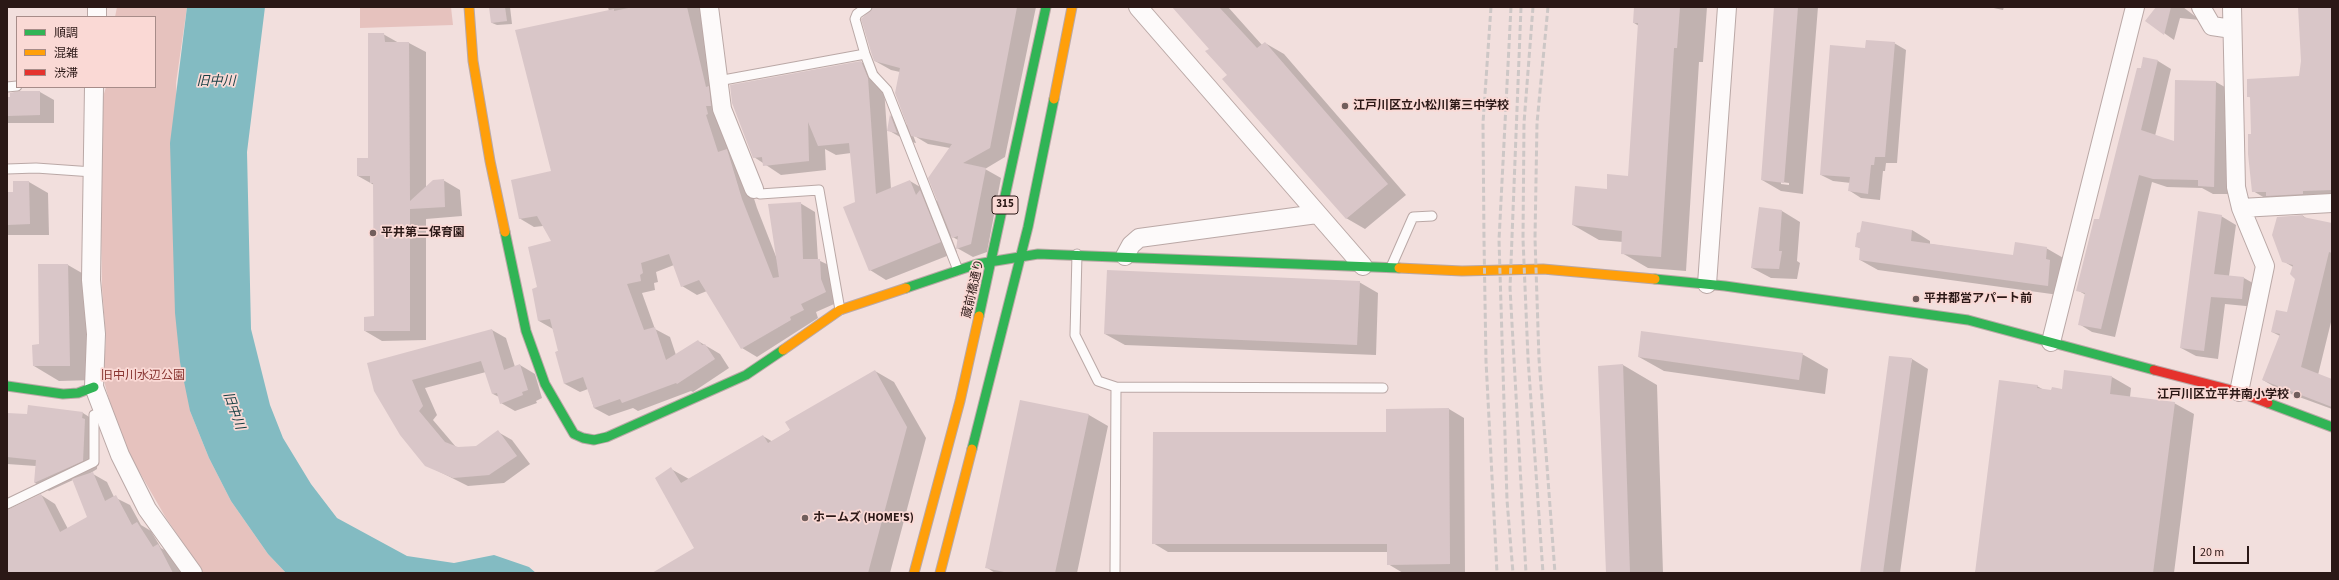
<!DOCTYPE html>
<meta charset="utf-8">
<style>
body{margin:0}
#map{position:relative;width:2339px;height:580px;overflow:hidden;background:#f2dfdd;font-family:"Source Sans 3","Noto Sans JP",sans-serif}
canvas{display:block}
.frame{position:absolute;inset:0;border:8px solid #2b1816;pointer-events:none}
.legend{position:absolute;left:16px;top:16px;width:140px;height:72px;box-sizing:border-box;background:#fad9d5;border:1px solid #a78c89;margin:0;padding:5px 7px;list-style:none;font-size:12px;color:#2b1816}
.legend li{display:flex;align-items:center;gap:8px;height:20px}
.legend b{width:20px;border:1px solid #a78c89}
.scale{position:absolute;left:2193px;top:546px;width:56px;height:18px;box-sizing:border-box;border:2px solid #2b1816;border-top:0;padding-left:5px;font-size:12px;line-height:14px;white-space:nowrap;color:#2b1816;-webkit-text-stroke:3px #fad9d5;paint-order:stroke}
</style>
<div id="map">
<canvas width="2339" height="580"></canvas>
<div class="frame"></div>
<ul class="legend">
<li><b style="height:5px;background:#30b455"></b>順調</li>
<li><b style="height:5px;background:#ff9f0a"></b>混雑</li>
<li><b style="height:5px;background:#e5322d"></b>渋滞</li>
</ul>
<div class="scale">20 m</div>
</div>
<script>
const g = document.querySelector('canvas').getContext('2d');
g.lineJoin = 'round';
function paint(path, color) { g.fillStyle = color; g.fill(path, 'evenodd'); }
const shape = rows => new Path2D(rows.map(r => 'M' + r).join(''));
function strokePath(path, color, width, dash) { g.strokeStyle = color; g.lineWidth = width; g.lineCap = dash ? 'butt' : 'round'; g.setLineDash(dash || []); g.stroke(path); }
function write(font, color, halo, rows, align = 'center') {
  g.font = font + ' "Source Sans 3","Noto Sans JP",sans-serif'; g.lineWidth = 3.5; g.setLineDash([]); g.textBaseline = 'middle'; g.strokeStyle = halo; g.fillStyle = color; for (const [text, x, y, turn = 0] of rows) {
    g.save(); g.translate(x, y); g.rotate((+turn || 0) * Math.PI / 180); g.textAlign = isNaN(turn) ? turn : align; if (halo) g.strokeText(text, 0, 0); g.fillText(text, 0, 0); g.restore();
  }
}
const green = shape([
 [117,7,187,7,176,83,190,411,209,458,231,501,268,554,286,573,204,573,166,518,129,454,114,419,103,377,106,339,102,287,101,209,103,97,106,87,155,87,155,17,115,17],
 [360,7,451,7,453,25,360,28]
]);
const water = shape([
 [187,7,265,7,247,152,251,329,270,405,283,438,311,484,337,518,407,556,454,563,494,555,529,567,536,573,286,573,268,554,231,501,209,458,190,411,180,362,175,313,170,143]
]);
const shadow = shape([
 [490,7,510,7,512,24,497,25,492,23],
 [608,7,700,7,741,158,757,208,777,259,800,203,815,212,818,260,835,268,841,301,816,312,818,318,757,357,742,348,707,291,697,295,682,286,674,265,656,272,658,282,654,283,655,290,642,293,655,329,670,337,676,355,698,341,720,354,729,368,693,392,691,391,638,411,633,408,609,416,594,408,588,389,580,392,565,384,556,352,559,351,553,329,539,321,538,288,553,242,543,226,534,227,519,218,552,172,609,11],
 [874,7,1036,7,1005,157,985,169,1001,178,987,252,973,257,957,248,958,240,951,236,957,252,886,280,870,270,856,203,851,153,836,155,825,149,826,170,781,175,754,157,861,62,878,72,884,88,891,189,910,181,927,191,929,196,939,202,950,148,928,144,913,135,916,143,907,141,888,130,891,116,909,126,900,72,891,70,875,61],
 [1181,7,1228,7,1262,45,1265,43,1284,54,1406,195,1365,229,1346,218,1228,75],
 [1635,7,1707,7,1703,62,1699,62,1686,271,1648,268,1622,253,1623,242,1599,240,1573,225,1608,190,1629,177,1639,26,1634,23],
 [1775,7,1818,7,1803,194,1781,191,1762,180],
 [1781,182,1789,183,1789,185,1781,184],
 [1989,7,2004,7,2003,10],
 [2157,7,2183,7,2200,20,2180,18,2174,40,2147,21],
 [2299,7,2332,7,2332,197,2265,198,2253,191,2251,98,2248,96,2300,77,2302,61],
 [383,34,399,43,409,43,426,52,426,187,443,180,460,190,462,216,426,219,426,340,382,341,365,331,375,317,374,185,358,176,369,159],
 [1894,43,1906,50,1897,163,1886,163,1885,171,1883,171,1880,200,1861,198,1850,191,1851,183,1833,181,1821,175,1866,49],
 [2144,58,2158,61,2171,69,2155,136,2175,142,2176,81,2216,82,2230,90,2228,194,2213,194,2202,188,2167,187,2152,182,2115,337,2092,332,2079,324,2086,295,2077,290,2100,221],
 [40,92,54,100,54,123,7,123,7,98],
 [29,182,48,193,49,235,7,235,7,193,15,193],
 [1760,208,1782,211,1800,222,1797,261,1800,263,1797,279,1771,278,1752,268],
 [2221,216,2236,225,2229,276,2244,278,2258,286,2256,307,2225,304,2218,359,2196,356,2181,348],
 [2303,216,2309,220,2332,224,2332,318,2318,375,2332,380,2332,409,2280,390,2263,380,2280,336,2272,332,2288,314,2297,278,2293,267,2283,261,2278,218],
 [1912,230,1930,241,1930,244,2013,256,2046,248,2065,259,2066,296,1878,270,1860,260,1861,249,1856,246],
 [68,265,94,280,95,380,59,381,34,366],
 [1359,282,1378,293,1376,355,1125,345,1105,334],
 [492,330,506,338,515,367,520,365,535,374,542,398,536,401,537,403,515,411,501,403,499,397,493,394,486,372,425,388,437,415,433,420,456,447,477,447,498,432,512,440,530,464,504,483,468,486,426,465,375,390],
 [1802,354,1828,369,1825,394,1664,371,1639,357],
 [1912,359,1928,369,1900,573,1861,573],
 [1623,365,1657,385,1663,573,1607,573,1599,367],
 [875,371,894,382,926,438,890,573,656,573,695,549,671,469,689,479,763,436,773,442],
 [2112,377,2131,388,2130,397,2174,403,2194,414,2174,573,1975,573,2037,386,2044,390,2063,390],
 [1021,401,1089,415,1108,426,1077,573,995,573,986,567],
 [1449,409,1464,418,1465,572,1403,573,1388,564,1388,552,1168,552,1153,543,1387,433,1387,410],
 [83,413,97,422,97,427,99,428,97,469,86,476,93,474,107,482,114,497,130,505,141,525,151,531,161,548,172,554,183,573,7,573,7,511,41,495,55,504,68,529,88,517,73,480,49,491,35,483,36,466,7,464,7,414,28,415]
]);
const building = shape([
 [489,7,505,7,507,21,491,23],
 [633,7,687,7,706,87,709,86,711,106,706,106,708,114,706,115,718,152,727,149,742,199,773,278,779,277,768,204,801,202,803,259,820,259,821,279,826,292,801,304,804,310,790,317,791,320,741,349,699,280,681,287,669,254,641,263,643,273,640,275,641,281,627,284,644,330,655,327,666,360,698,340,702,345,705,344,715,359,677,384,676,383,622,403,620,399,594,408,583,377,564,384,555,352,558,351,550,319,538,321,532,289,537,287,528,247,551,241,537,216,519,219,511,180,551,171,515,30,614,9,614,11],
 [873,7,1017,7,990,148,963,163,986,168,971,244,956,249,958,236,952,238,928,178,952,144,911,136,895,93,900,68,874,61,871,52,861,19],
 [1172,7,1219,7,1257,48,1265,42,1388,184,1346,219,1222,79,1227,75,1205,51,1209,49],
 [1634,7,1680,7,1677,48,1674,48,1661,257,1621,254,1622,231,1572,225,1575,186,1607,189,1607,174,1628,176,1638,23,1633,23],
 [1774,7,1798,7,1784,183,1761,180],
 [2156,7,2171,7,2164,35,2145,21],
 [2298,7,2332,7,2332,190,2303,191,2303,194,2266,196,2266,192,2252,192,2248,154,2248,134,2251,134,2250,97,2247,97,2247,79,2299,76,2301,61],
 [368,33,384,33,385,42,409,42,410,201,433,180,444,179,445,207,410,209,410,331,364,331,364,317,374,316,373,183,370,183,370,176,357,176,357,158,368,158],
 [1866,40,1895,42,1885,157,1875,157,1874,165,1871,165,1868,194,1848,191,1850,177,1820,175,1830,45,1865,48],
 [2143,57,2158,60,2141,130,2174,141,2175,80,2216,81,2214,187,2198,186,2198,180,2153,179,2139,175,2101,329,2078,325,2085,293,2076,291,2094,219,2099,219,2137,68,2141,68],
 [861,61,868,78,876,194,910,180,916,195,920,190,941,242,869,271,843,207,855,202,849,143,818,146,808,122,809,161,763,166,762,157,753,158,732,103,730,85],
 [19,91,40,91,40,115,7,116,7,97,10,97,10,93],
 [890,114,897,133,887,131],
 [13,181,29,181,30,224,7,225,7,192,13,192],
 [1759,207,1782,210,1779,251,1782,251,1779,269,1751,268],
 [2198,211,2222,215,2214,274,2244,277,2242,299,2211,297,2204,351,2180,348],
 [2303,215,2303,217,2332,223,2332,253,2329,252,2301,367,2332,379,2332,407,2262,380,2280,334,2271,332,2276,310,2287,312,2295,279,2290,274,2293,265,2282,262,2272,235,2277,217],
 [1862,221,1912,230,1911,241,2013,255,2015,242,2047,247,2046,259,2050,260,2048,286,1859,260,1860,248,1855,247,1857,233,1860,232],
 [38,264,68,264,70,366,33,366,32,345,39,344],
 [1107,270,1360,281,1357,345,1104,334],
 [492,329,504,370,520,364,528,390,522,392,523,395,500,404,497,393,492,394,481,361,412,380,423,406,419,411,445,442,458,447,476,446,498,430,517,456,489,475,453,478,425,466,400,435,374,391,367,363],
 [1641,331,1803,353,1799,380,1638,357],
 [1889,356,1912,358,1883,573,1860,573],
 [1623,364,1630,573,1606,573,1598,366],
 [875,370,907,427,868,573,652,573,694,548,655,478,671,467,681,483,763,435,768,443,790,430,785,422],
 [2064,370,2112,376,2110,394,2175,402,2153,573,1975,573,1999,380,2038,385,2037,388,2051,390,2052,387,2062,389],
 [1020,400,1089,414,1055,573,1009,573,985,568],
 [28,405,83,412,82,418,85,419,83,461,34,483,36,460,7,457,7,413,27,414],
 [1449,408,1450,564,1387,565,1387,544,1152,544,1153,432,1386,432,1386,409],
 [93,472,105,501,116,495,132,525,137,522,153,547,158,544,173,573,7,573,7,510,41,494,60,532,87,517,72,479]
]);
const lane = shape([
 [867,7,857,14,855,19,865,54,873,75,887,90,958,270],
 [718,81,865,54],
 [7,87,17,86],
 [7,169,36,168,93,172],
 [754,189,760,194,819,190,840,310],
 [1077,254,1075,335,1098,381,1116,387,1383,388],
 [1391,267,1413,217,1432,216],
 [7,504,94,462,94,415,102,412],
 [1115,573,1116,387]
]);
const street = shape([
 [709,7,722,109,754,189],
 [1138,7,1363,266],
 [2201,7,2212,26,2232,29],
 [2232,7,2236,187,2241,208,2265,266,2239,392],
 [97,17,97,7],
 [94,87,91,280,96,334,94,387,120,455,147,509,193,573],
 [2241,208,2332,203],
 [1125,256,1131,245,1139,238,1317,214],
 [1707,284,1727,7],
 [2051,342,2135,7]
]);
const fast = shape([
 [505,232,526,331,545,384,574,434,583,438,594,440,607,437,746,375,783,350],
 [1655,279,1725,286,1968,320,2154,370],
 [906,288,977,264,1038,254,1399,268],
 [979,316,1046,7],
 [7,386,63,394,78,393,94,387],
 [2268,403,2332,427],
 [972,449,1028,227,1054,99]
]);
const slow = shape([
 [469,7,473,61,490,161,505,232],
 [1054,99,1072,7],
 [1399,268,1462,271,1543,269,1655,279],
 [783,350,840,310,906,288],
 [914,573,960,401,979,316],
 [940,573,972,449]
]);
const jam = shape([
 [2154,370,2239,392,2268,403]
]);
const rail = shape([
 [1491,7,1483,123,1484,240,1486,361,1497,573],
 [1511,7,1499,240,1507,500,1513,573],
 [1521,7,1510,288,1526,573],
 [1533,7,1524,123,1523,239,1528,358,1543,573],
 [1548,7,1537,123,1535,238,1539,359,1555,573]
]);
const markers = [
 [1345,106,4,"#715e5c"],
 [373,233,4,"#715e5c"],
 [1916,299,4,"#715e5c"],
 [2297,395,4,"#715e5c"],
 [805,518,4,"#715e5c"]
];
const shields = [
 [1005,205,26]
];
const shieldNames = [
 ["315",1005,205]
];
const poiNames = [
 ["江戸川区立小松川第三中学校",1353,106],
 ["平井第二保育園",381,233],
 ["平井都営アパート前",1924,299],
 ["江戸川区立平井南小学校",2289,395,"right"],
 ["ホームズ (HOME'S)",813,518]
];
const streetNames = [
 ["蔵前橋通り",974,289,-77]
];
const parkNames = [
 ["旧中川水辺公園",143,376]
];
const waterNames = [
 ["旧中川",216,82],
 ["旧中川",233,411,70]
];
paint(green, '#e6c2be');
paint(water, '#83bbc2');
paint(shadow, '#0003');
paint(building, '#d9c6c8');
strokePath(lane, '#baa8a6', 11);
strokePath(street, '#baa8a6', 20);
strokePath(fast, '#baa8a6', 11);
strokePath(slow, '#baa8a6', 11);
strokePath(jam, '#baa8a6', 11);
strokePath(lane, '#fdfafa', 9);
strokePath(street, '#fdfafa', 18);
strokePath(fast, '#30b455', 9);
strokePath(slow, '#ff9f0a', 9);
strokePath(jam, '#e5322d', 9);
strokePath(rail, '#cdc7c6', 3, [6, 3]);
for (const [x, y, r, color] of markers) { const dot = new Path2D(); dot.arc(x, y, r, 0, 2 * Math.PI); g.fillStyle = color; g.fill(dot); strokePath(dot, '#fad9d5', 1.5); }
for (const [x, y, w] of shields) { const box = new Path2D(); box.roundRect(x - w / 2, y - 9, w, 18, 3); g.fillStyle = '#fad9d5'; g.fill(box); strokePath(box, '#2b1816', 1); }
write('bold 11px', '#2b1816', null, shieldNames);
write('bold 12px', '#2b1816', '#fad9d5', poiNames, 'left');
write('12px', '#2b1816', '#fad9d5', streetNames);
write('12px', '#883430', '#fad9d5', parkNames);
write('italic 13px', '#143e43', '#fad9d5', waterNames);
</script>
